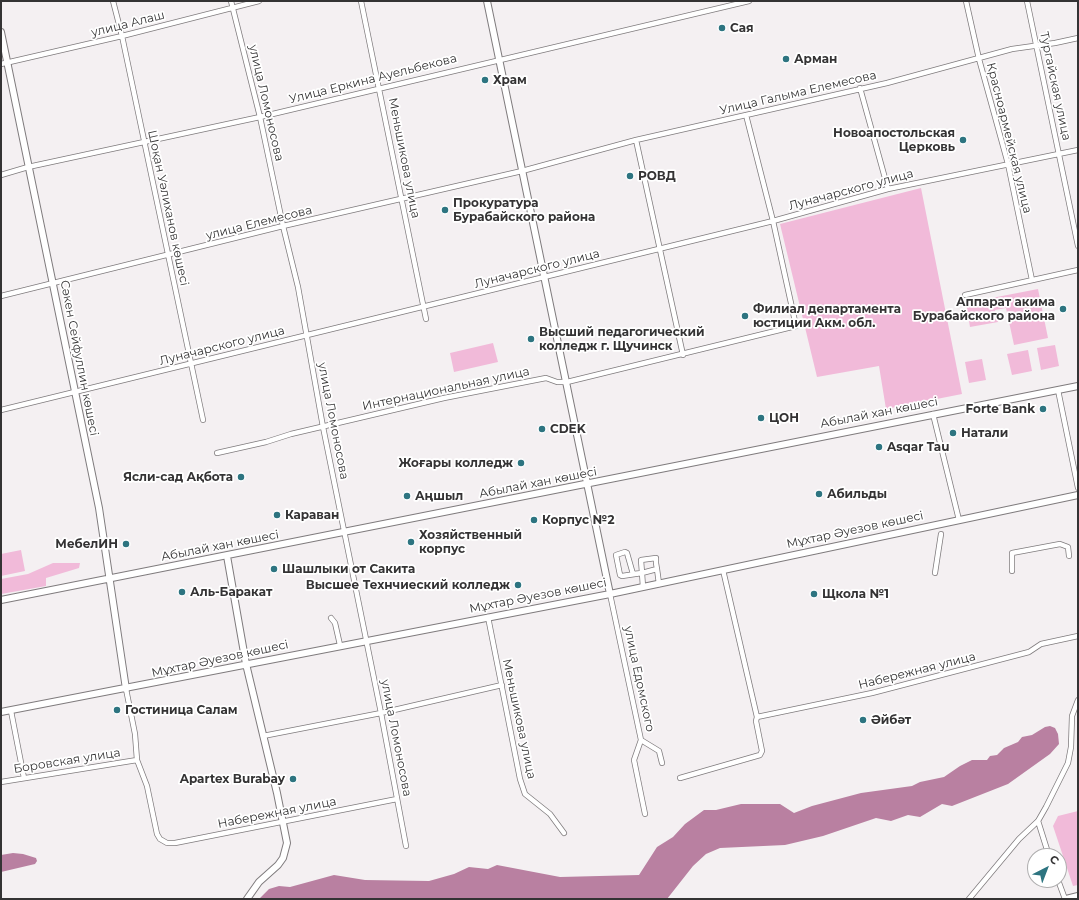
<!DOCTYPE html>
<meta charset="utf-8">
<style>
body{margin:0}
#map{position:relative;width:1079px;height:900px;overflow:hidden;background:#f4f0f2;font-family:Montserrat,sans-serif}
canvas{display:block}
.frame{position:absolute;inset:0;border:2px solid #343334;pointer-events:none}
.north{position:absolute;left:1027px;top:848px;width:40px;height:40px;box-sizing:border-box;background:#fff;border:1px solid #aeadae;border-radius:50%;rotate:42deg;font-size:11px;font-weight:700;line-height:16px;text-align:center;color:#343334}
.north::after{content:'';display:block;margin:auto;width:14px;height:18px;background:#2d7480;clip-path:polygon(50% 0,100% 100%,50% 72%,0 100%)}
</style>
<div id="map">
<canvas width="1079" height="900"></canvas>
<div class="frame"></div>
<div class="north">С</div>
</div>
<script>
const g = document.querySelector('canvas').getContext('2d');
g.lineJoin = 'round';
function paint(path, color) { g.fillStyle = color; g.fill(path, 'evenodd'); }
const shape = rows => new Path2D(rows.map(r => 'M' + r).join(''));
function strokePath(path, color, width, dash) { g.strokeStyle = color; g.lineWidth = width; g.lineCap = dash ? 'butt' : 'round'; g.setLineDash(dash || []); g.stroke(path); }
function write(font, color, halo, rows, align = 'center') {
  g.font = font + ' Montserrat,sans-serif'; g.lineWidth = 3.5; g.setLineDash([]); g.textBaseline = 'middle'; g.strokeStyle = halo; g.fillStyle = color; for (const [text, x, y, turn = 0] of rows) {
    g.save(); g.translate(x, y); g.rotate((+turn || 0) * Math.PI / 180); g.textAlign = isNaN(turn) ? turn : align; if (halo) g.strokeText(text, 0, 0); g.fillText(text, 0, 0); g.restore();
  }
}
const green = shape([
 [921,188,962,394,886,409,879,366,817,377,780,224],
 [1038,289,1048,338,1014,345,1006,308,995,310,998,322,970,327,966,303],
 [493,343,498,362,454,372,450,353],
 [1055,345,1059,366,1041,370,1037,348],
 [1028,350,1032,371,1012,375,1007,354],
 [982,359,986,380,969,383,965,362],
 [21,550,25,571,1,576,1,554],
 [53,563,80,563,79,568,46,578,46,586,1,594,1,579,28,574],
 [1078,811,1078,885,1073,886,1053,826,1058,816]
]);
const water = shape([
 [1050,726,1055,728,1058,734,1059,744,1050,754,1008,784,952,806,942,804,920,817,908,815,891,821,876,818,823,836,785,845,720,848,706,854,693,866,667,899,259,899,269,889,279,886,290,887,334,875,365,880,429,881,454,874,469,867,488,869,497,865,560,877,639,875,657,847,673,837,685,824,704,810,716,810,741,804,780,804,794,813,812,806,861,793,912,786,920,782,944,777,960,766,972,760,987,760,990,756,997,755,1004,748,1018,742,1022,737,1032,735,1045,727],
 [13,853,23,854,36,858,37,861,35,864,1,872,1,855]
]);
const street = shape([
 [113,1,122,36,203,420],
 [231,1,260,117,283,226,298,287,323,427,381,713,406,846],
 [361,1,426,319],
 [966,1,979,59,1008,164,1032,280],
 [1027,1,1078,246],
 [1,64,122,36,259,1],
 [860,88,888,189],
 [636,140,683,355],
 [1,175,28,167,260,117,749,1],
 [965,295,1078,270],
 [1,296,283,226,522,171,636,140,887,83,1012,49,1055,43,1078,38],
 [1058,390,1078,488],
 [1,410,773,221,888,189,1078,150],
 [933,414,959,520],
 [217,453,266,442,291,434,444,398,546,378,557,382,567,382,796,326,773,221,746,115],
 [1012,571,1012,553,1060,544,1068,547,1069,556],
 [935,573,941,534],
 [643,587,642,573,633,574,627,553,625,552,616,555,620,575,622,576,642,573,657,569,658,576,659,584,657,569,656,563,656,558,641,560,642,573,643,587],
 [610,594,641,740,634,760,645,814],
 [488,617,520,779,525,794,550,814,564,833],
 [331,618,335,623,340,645],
 [126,689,135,734,137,760,147,786,157,834,160,839,167,843,175,843,397,799],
 [11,711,24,778],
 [757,717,872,693,1029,652,1041,644,1078,636],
 [263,736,381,713,502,685],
 [641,740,659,751,662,763],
 [680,778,760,755,762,751,756,721,757,717,723,570],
 [1,782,137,760],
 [1038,821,1049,856],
 [1058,880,1065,899],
 [969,899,1019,839,1038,821,1046,807,1068,763,1071,747,1072,716,1078,700]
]);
const secondary = shape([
 [487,1,610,594],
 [1,32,99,508,126,689],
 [227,556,246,664,277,793,287,843,283,858,278,865,259,882,247,899],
 [1,600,1078,386],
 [1,712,610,594,1078,495],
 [1066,899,1078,896]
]);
const markers = [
 [722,28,4,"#2d7480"],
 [786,59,4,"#2d7480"],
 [485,80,4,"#2d7480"],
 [963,140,4,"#2d7480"],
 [630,176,4,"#2d7480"],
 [445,210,4,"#2d7480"],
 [1063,309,4,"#2d7480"],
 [745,316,4,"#2d7480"],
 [531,339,4,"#2d7480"],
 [1043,409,4,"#2d7480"],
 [761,418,4,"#2d7480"],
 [542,429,4,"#2d7480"],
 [953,433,4,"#2d7480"],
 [879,447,4,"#2d7480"],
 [521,463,4,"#2d7480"],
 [241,477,4,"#2d7480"],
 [819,494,4,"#2d7480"],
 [407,496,4,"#2d7480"],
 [277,515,4,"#2d7480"],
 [534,520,4,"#2d7480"],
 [411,542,4,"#2d7480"],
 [126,544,4,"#2d7480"],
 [274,569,4,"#2d7480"],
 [518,585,4,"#2d7480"],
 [182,592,4,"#2d7480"],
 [814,594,4,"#2d7480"],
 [117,710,4,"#2d7480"],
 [863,720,4,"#2d7480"],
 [293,779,4,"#2d7480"]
];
const streetNames = [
 ["улица Алаш",128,24,-14],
 ["Улица Еркина Ауельбекова",373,79,-14],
 ["Тургайская улица",1055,86,78],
 ["Улица Галыма Елемесова",798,93,-13],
 ["улица Ломоносова",266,103,77],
 ["Красноармейская улица",1009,138,76],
 ["Меньшикова улица",404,158,79],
 ["Луначарского улица",851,190,-15],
 ["Шоқан Уәлиханов көшесі",168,208,78],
 ["улица Елемесова",259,223,-14],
 ["Луначарского улица",537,269,-14],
 ["Луначарского улица",222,346,-14],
 ["Сәкен Сейфуллин көшесі",79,358,79],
 ["Интернациональная улица",446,389,-12],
 ["Абылай хан көшесі",879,413,-11],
 ["улица Ломоносова",333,421,79],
 ["Абылай хан көшесі",538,483,-11],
 ["Мұхтар Әуезов көшесі",855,530,-12],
 ["Абылай хан көшесі",220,546,-11],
 ["Мұхтар Әуезов көшесі",538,596,-11],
 ["Мұхтар Әуезов көшесі",220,659,-12],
 ["Набережная улица",917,671,-14],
 ["улица Едомского",639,679,78],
 ["Меньшикова улица",519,719,78],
 ["улица Ломоносова",396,738,79],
 ["Боровская улица",67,761,-9],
 ["Набережная улица",277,813,-11]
];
const poiNames = [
 ["Сая",730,28],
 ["Арман",794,59],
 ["Храм",493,80],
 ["Новоапостольская",955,133,"right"],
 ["Церковь",955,147,"right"],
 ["РОВД",638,176],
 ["Прокуратура",453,203],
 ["Бурабайского района",453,217],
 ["Аппарат акима",1055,302,"right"],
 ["Бурабайского района",1055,316,"right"],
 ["Филиал департамента",753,309],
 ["юстиции Акм. обл.",753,323],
 ["Высший педагогический",539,332],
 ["колледж г. Щучинск",539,346],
 ["Forte Bank",1035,409,"right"],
 ["ЦОН",769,418],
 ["CDEK",550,429],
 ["Натали",961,433],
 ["Asqar Tau",887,447],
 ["Жоғары колледж",513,463,"right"],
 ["Ясли-сад Ақбота",233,477,"right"],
 ["Абильды",827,494],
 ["Аңшыл",415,496],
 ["Караван",285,515],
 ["Корпус №2",542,520],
 ["Хозяйственный",419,535],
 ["корпус",419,549],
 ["МебелИН",118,544,"right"],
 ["Шашлыки от Сакита",282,569],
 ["Высшее Технчиеский колледж",510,585,"right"],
 ["Аль-Баракат",190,592],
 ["Щкола №1",822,594],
 ["Гостиница Салам",125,710],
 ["Әйбәт",871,720],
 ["Apartex Burabay",285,779,"right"]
];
paint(green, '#f1bad9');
paint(water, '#b980a1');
strokePath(street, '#7f7b7d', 6);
strokePath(secondary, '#7f7b7d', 8);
strokePath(street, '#fff', 4.5);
strokePath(secondary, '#fff', 6);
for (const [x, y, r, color] of markers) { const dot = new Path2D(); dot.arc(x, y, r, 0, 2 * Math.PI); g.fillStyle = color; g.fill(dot); strokePath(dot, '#fff', 1.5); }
write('12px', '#343334', '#fff', streetNames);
write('bold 12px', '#343334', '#fff', poiNames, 'left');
</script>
